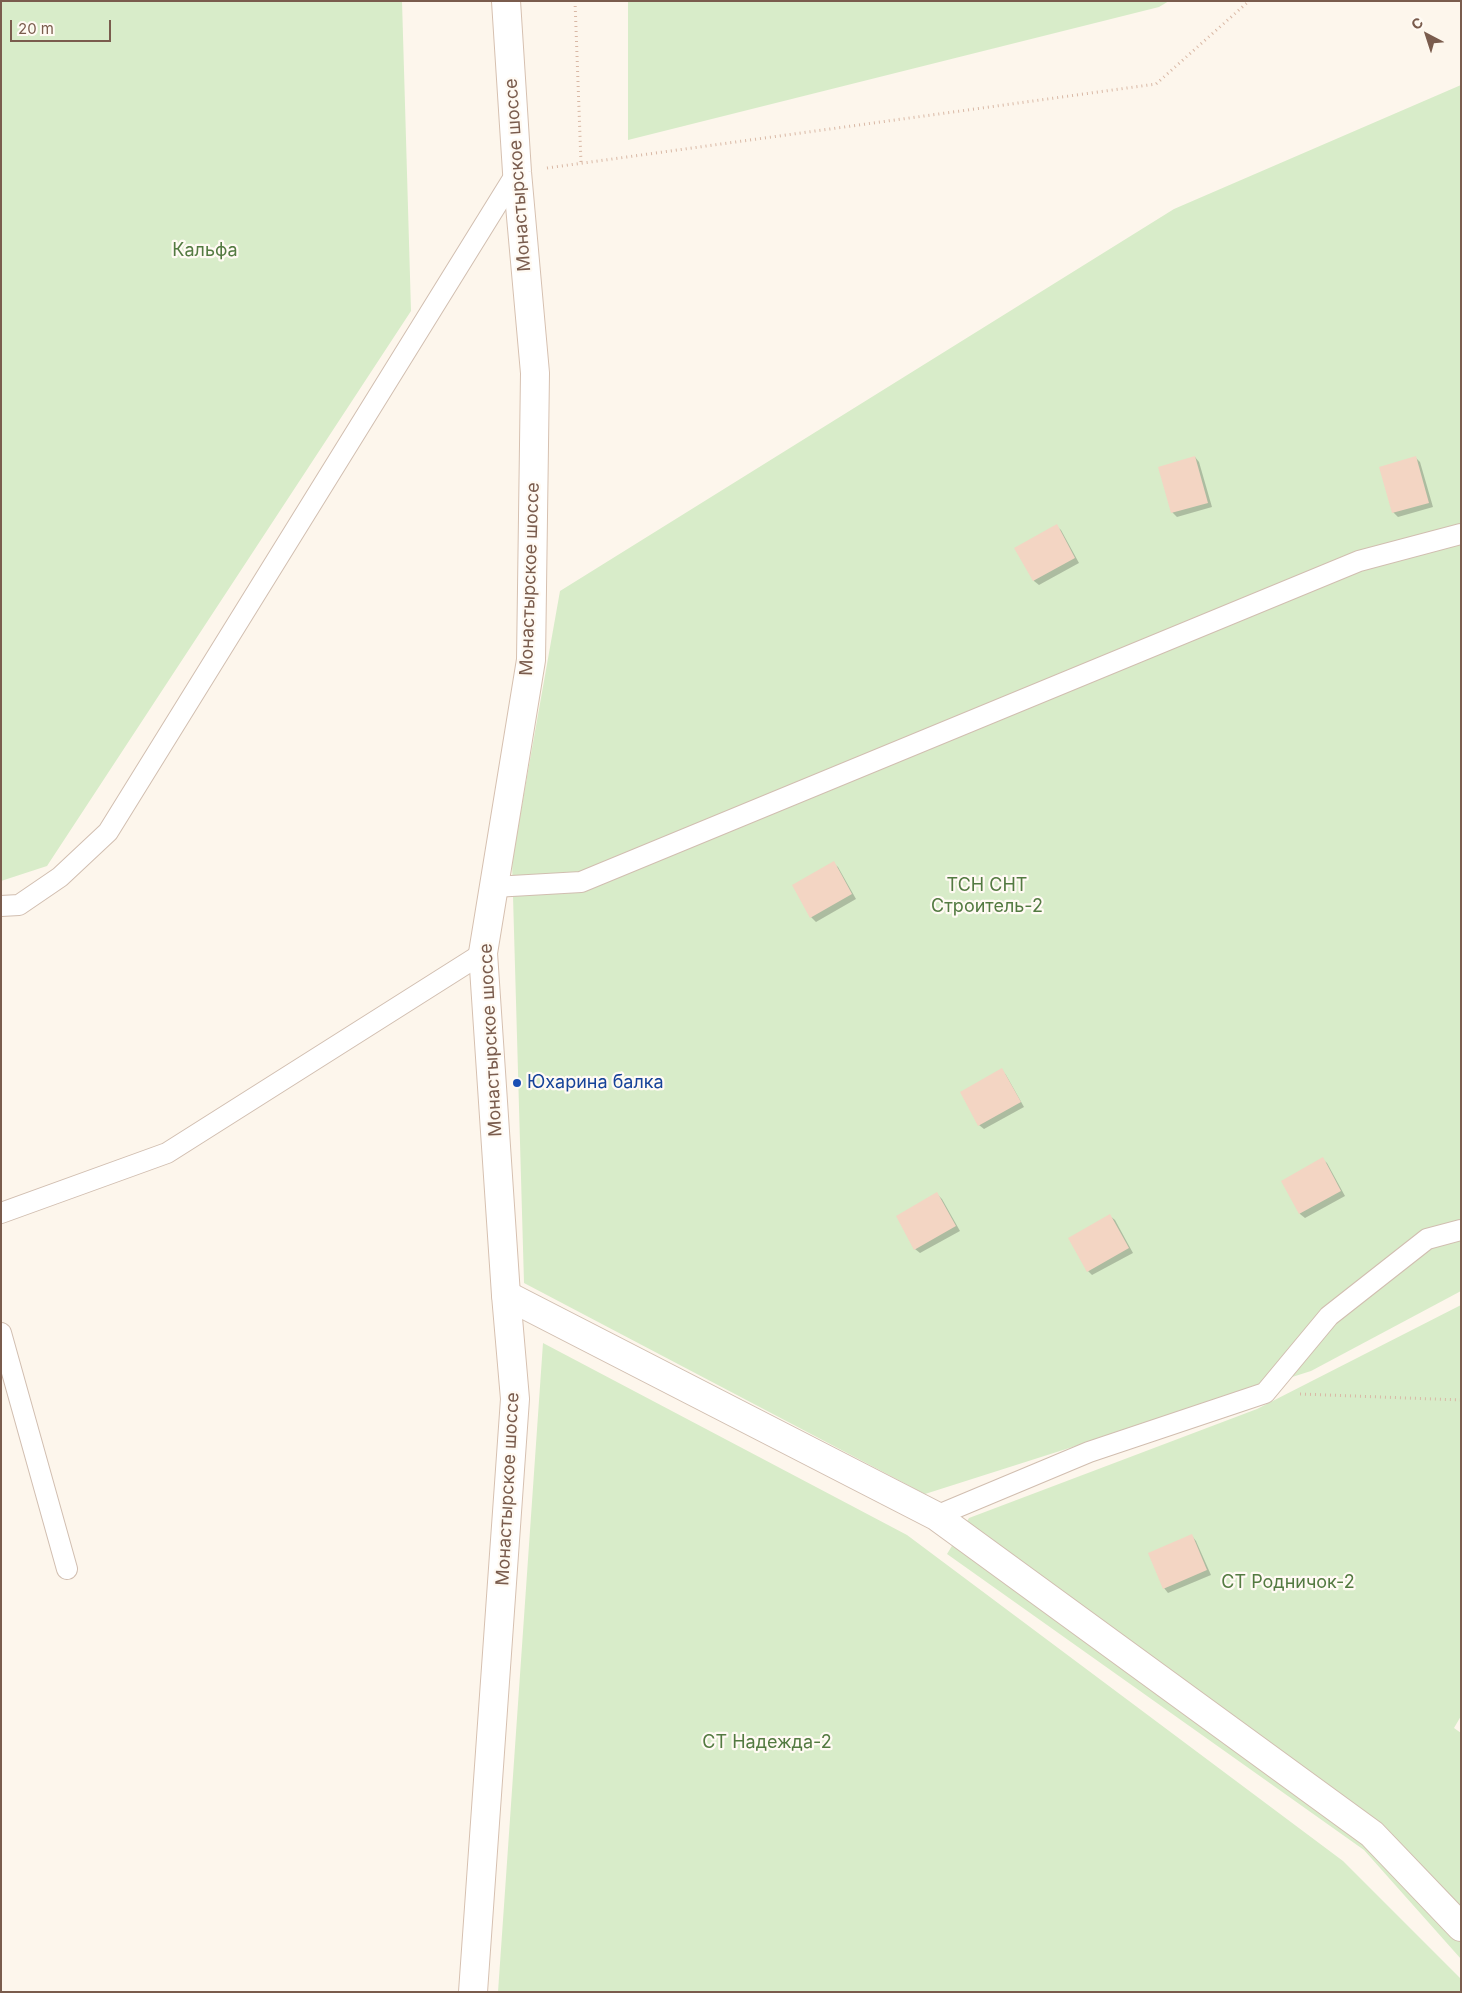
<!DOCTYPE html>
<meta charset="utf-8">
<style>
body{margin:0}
#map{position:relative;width:1462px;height:1993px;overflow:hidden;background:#fdf6ec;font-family:Inter,sans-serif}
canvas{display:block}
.frame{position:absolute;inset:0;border:2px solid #7a5c4d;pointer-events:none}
.north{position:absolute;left:1402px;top:10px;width:50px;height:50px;-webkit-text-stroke:4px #fffaf3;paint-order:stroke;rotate:320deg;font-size:14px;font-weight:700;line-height:20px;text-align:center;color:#7a5c4d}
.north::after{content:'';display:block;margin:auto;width:18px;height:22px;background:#7a5c4d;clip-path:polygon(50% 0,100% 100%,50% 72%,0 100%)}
.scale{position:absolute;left:10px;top:20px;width:101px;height:22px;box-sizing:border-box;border:2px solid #7a5c4d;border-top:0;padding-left:6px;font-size:15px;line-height:18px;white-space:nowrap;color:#7a5c4d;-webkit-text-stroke:4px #fffaf3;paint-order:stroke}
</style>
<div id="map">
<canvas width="1462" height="1993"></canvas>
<div class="frame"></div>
<div class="north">С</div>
<div class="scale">20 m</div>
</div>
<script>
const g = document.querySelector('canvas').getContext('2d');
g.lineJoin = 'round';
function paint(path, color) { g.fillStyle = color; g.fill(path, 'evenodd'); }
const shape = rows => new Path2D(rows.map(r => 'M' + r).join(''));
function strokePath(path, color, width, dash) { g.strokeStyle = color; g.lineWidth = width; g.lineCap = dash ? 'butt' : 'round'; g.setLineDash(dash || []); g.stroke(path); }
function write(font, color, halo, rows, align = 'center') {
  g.font = font + ' Inter,sans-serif'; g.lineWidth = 4.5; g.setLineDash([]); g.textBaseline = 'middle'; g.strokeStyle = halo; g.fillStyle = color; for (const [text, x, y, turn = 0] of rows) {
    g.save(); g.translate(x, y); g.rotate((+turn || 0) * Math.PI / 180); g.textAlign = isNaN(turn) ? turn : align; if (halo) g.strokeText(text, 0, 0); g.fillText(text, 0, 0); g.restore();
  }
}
const green = shape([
 [1,1,402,1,411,311,47,866,1,881],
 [628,1,1169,1,1159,7,628,140],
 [1461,85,1461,1291,1311,1371,925,1494,524,1283,512,861,560,591,1174,209],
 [1461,1305,1461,1716,1454,1728,1461,1733,1461,1959,1364,1850,947,1554,969,1518,1257,1409],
 [543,1343,907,1535,1343,1861,1461,1979,1461,1992,498,1992]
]);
const shadow = shape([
 [1195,457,1199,462,1212,507,1177,517,1172,512],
 [1415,457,1420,462,1433,507,1398,517,1393,512],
 [1056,526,1061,530,1079,563,1039,585,1034,581,1016,548],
 [833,863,838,867,856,899,816,922,811,917],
 [1002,1070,1006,1075,1024,1107,984,1129,979,1125],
 [1322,1159,1327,1163,1345,1196,1305,1218,1300,1214,1283,1182],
 [937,1194,942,1199,960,1231,920,1253,915,1249],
 [1110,1216,1115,1220,1133,1253,1092,1275,1088,1271],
 [1192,1536,1196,1541,1211,1575,1168,1593,1164,1588]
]);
const building = shape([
 [1195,456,1208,503,1171,513,1158,467],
 [1416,456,1429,503,1392,513,1379,467],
 [1057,524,1075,558,1033,581,1014,548],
 [834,861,852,894,810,918,792,885],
 [1002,1068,1021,1102,978,1126,960,1092],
 [1323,1157,1341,1191,1299,1214,1281,1181],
 [937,1192,956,1226,914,1250,896,1216],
 [1110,1214,1129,1248,1087,1272,1068,1238],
 [1192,1534,1207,1570,1163,1589,1148,1553]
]);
const path = shape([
 [575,1,581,163],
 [547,168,1156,84,1249,1],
 [1300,1394,1461,1400]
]);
const lane = shape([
 [494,887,581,882,1359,561,1461,534],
 [1,906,19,905,60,877,108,832,517,172],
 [1,1213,167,1153,483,953],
 [1,1333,67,1569],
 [936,1516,1089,1452,1265,1393,1329,1316,1427,1239,1461,1230]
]);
const street = shape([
 [506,1295,936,1516,1372,1834,1461,1927]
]);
const secondary = shape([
 [473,1992,515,1399,506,1295,483,953,531,660,535,373,517,172,506,1]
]);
const markers = [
 [517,1083,5,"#1a4fb4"]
];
const streetNames = [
 ["Монастырское шоссе",518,175,-94],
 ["Монастырское шоссе",530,579,-88],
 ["Монастырское шоссе",491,1040,-93],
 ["Монастырское шоссе",508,1489,-87]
];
const parkNames = [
 ["Кальфа",205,251],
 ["ТСН СНТ",987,886],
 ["Строитель-2",987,907],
 ["СТ Родничок-2",1288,1583],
 ["СТ Надежда-2",767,1743]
];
const transitNames = [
 ["Юхарина балка",527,1083]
];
paint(green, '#d8ecc9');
paint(shadow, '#0003');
paint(building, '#f3d5c3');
strokePath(lane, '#d1beb0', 22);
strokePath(street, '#d1beb0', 30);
strokePath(secondary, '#d6c0b0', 30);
strokePath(path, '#d9b8a5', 3, [1, 4]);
strokePath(lane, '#fff', 20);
strokePath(street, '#fff', 28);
strokePath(secondary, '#fff', 28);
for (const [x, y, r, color] of markers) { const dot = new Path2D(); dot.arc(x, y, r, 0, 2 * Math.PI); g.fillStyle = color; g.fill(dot); strokePath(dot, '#fffaf3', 2); }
write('18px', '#7a5c4d', '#fffaf3', streetNames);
write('18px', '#537a41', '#fffaf3', parkNames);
write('18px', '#164399', '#fffaf3', transitNames, 'left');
</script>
